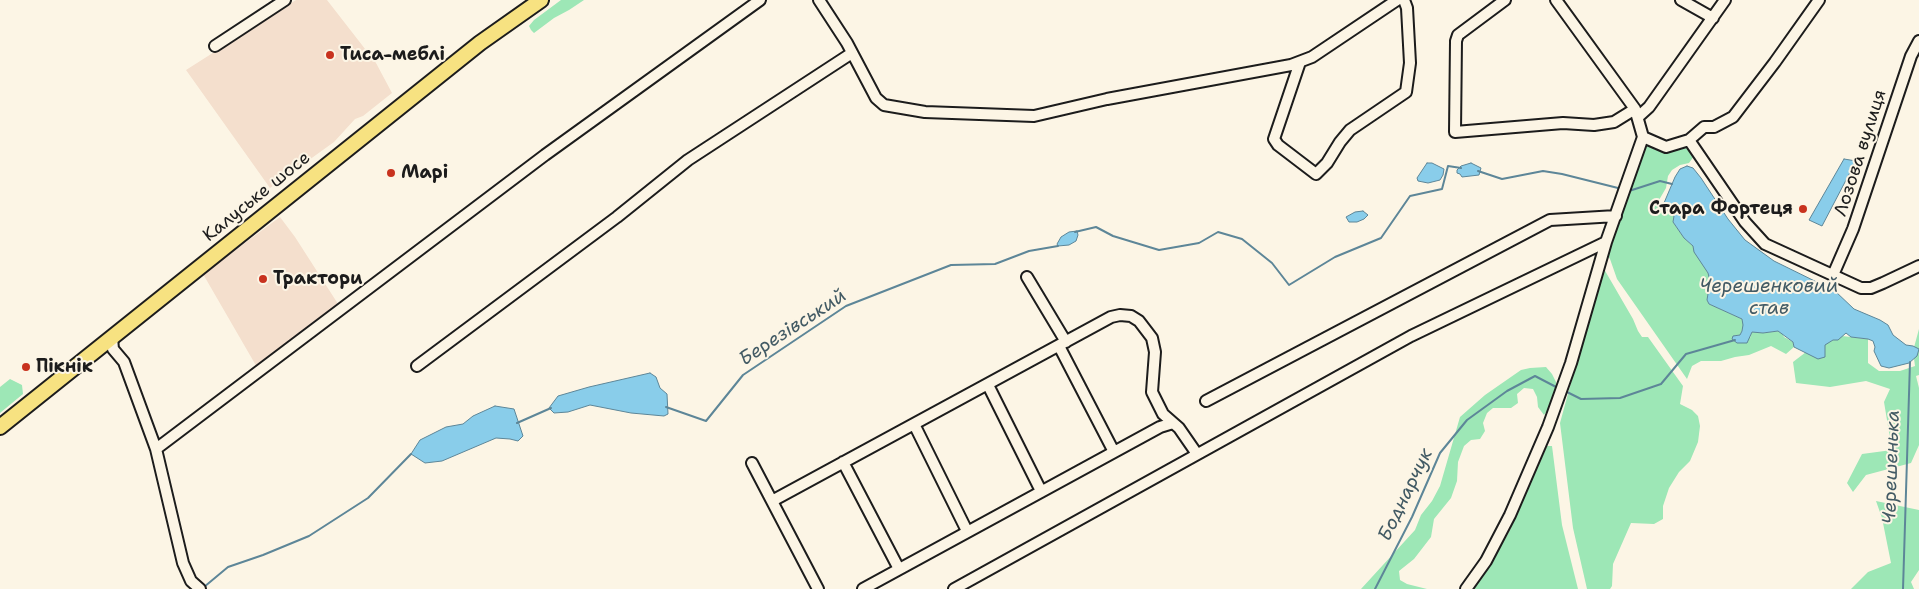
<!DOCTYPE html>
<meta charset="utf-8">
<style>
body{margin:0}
canvas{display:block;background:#fcf5e5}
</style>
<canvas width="1919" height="589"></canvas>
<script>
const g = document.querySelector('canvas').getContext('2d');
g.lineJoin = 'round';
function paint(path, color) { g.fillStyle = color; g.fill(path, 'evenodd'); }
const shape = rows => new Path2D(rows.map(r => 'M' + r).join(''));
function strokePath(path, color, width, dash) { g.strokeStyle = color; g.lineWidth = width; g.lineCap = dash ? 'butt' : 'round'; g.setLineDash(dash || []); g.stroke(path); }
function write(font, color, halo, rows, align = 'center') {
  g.font = font + ' "Shantell Sans",sans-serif'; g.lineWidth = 4; g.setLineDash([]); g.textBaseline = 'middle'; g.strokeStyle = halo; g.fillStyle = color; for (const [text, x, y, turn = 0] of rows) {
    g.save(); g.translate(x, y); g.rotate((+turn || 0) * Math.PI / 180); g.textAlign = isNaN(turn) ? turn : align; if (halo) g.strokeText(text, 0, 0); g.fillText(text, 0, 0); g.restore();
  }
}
const built = shape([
 [296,0,327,0,376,63,392,93,363,116,355,119,334,142,270,188,186,70],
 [280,217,295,237,340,307,258,369,203,274]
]);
const green = shape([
 [561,0,584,0,569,10,554,18,534,33,531,30,529,26,534,20],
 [1649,143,1670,152,1685,148,1691,150,1694,156,1689,163,1680,165,1672,170,1668,176,1666,188,1659,200,1662,204,1674,216,1673,222,1684,238,1693,246,1695,252,1708,273,1710,281,1707,300,1709,304,1742,319,1744,325,1742,331,1740,335,1735,335,1750,338,1752,331,1763,333,1778,331,1782,333,1784,337,1793,342,1794,347,1786,354,1771,346,1749,355,1735,357,1721,361,1701,361,1692,366,1687,379,1617,279,1610,259,1606,253,1643,147],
 [1602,269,1604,269,1633,319,1638,331,1642,337,1648,337,1683,386,1680,404,1692,410,1698,416,1700,426,1698,442,1690,461,1679,472,1669,488,1663,506,1663,519,1654,524,1631,523,1613,564,1612,586,1610,589,1587,589,1573,528,1560,423],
 [1919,329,1919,375,1916,376,1919,388,1919,445,1911,463,1866,475,1853,492,1847,483,1862,454,1892,450,1884,402,1890,389,1866,381,1830,387,1796,383,1793,362,1806,352,1842,336,1851,337,1868,339,1868,363,1879,371,1900,371,1915,366,1913,351],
 [1546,367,1552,374,1556,382,1556,391,1549,408,1544,415,1538,407,1537,397,1533,389,1524,388,1517,394,1518,403,1511,408,1493,408,1487,413,1483,423,1485,431,1480,439,1471,440,1464,446,1458,462,1457,481,1451,498,1434,519,1431,537,1414,559,1399,571,1400,580,1407,584,1427,589,1361,589,1415,530,1421,515,1432,501,1440,486,1460,417,1485,395,1521,370,1530,368],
 [10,379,22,385,23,394,0,413,0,387],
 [1547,446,1552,446,1562,525,1578,589,1473,589,1491,564,1510,530],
 [1876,501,1919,510,1919,570,1911,582,1914,589,1851,589,1868,572,1891,563,1882,518]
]);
const water = shape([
 [1844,159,1856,161,1822,226,1809,220,1844,159],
 [1427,163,1432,163,1444,169,1443,175,1440,180,1428,183,1418,181,1417,178,1427,163],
 [1471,163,1481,168,1479,175,1462,177,1460,174,1457,173,1457,170,1461,166,1471,163],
 [1687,166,1693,168,1701,178,1728,219,1745,240,1774,261,1835,291,1854,309,1880,320,1888,325,1893,335,1906,345,1913,346,1919,349,1917,356,1909,363,1889,368,1881,366,1874,351,1875,347,1873,341,1868,339,1851,337,1846,333,1838,340,1833,340,1825,345,1825,357,1818,359,1794,347,1793,342,1778,331,1763,333,1752,332,1747,343,1737,343,1732,339,1733,336,1740,335,1742,331,1743,325,1742,319,1709,304,1707,300,1710,281,1708,273,1694,252,1693,246,1684,238,1673,222,1674,216,1665,208,1664,203,1675,177,1680,169,1687,166],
 [1363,211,1368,215,1364,219,1357,222,1349,222,1346,217,1355,212,1363,211],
 [1077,231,1078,235,1076,241,1069,245,1058,246,1057,244,1061,237,1069,232,1077,231],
 [650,373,656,377,660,388,667,394,668,414,664,416,631,413,590,405,568,412,554,413,549,408,558,396,589,387,650,373],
 [495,406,514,409,523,436,518,441,510,439,496,438,442,461,425,463,411,454,420,440,446,427,463,424,473,416,495,406]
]);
const stream = shape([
 [1478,171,1502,179,1543,171,1562,174,1622,189],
 [1629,191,1660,181,1672,184],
 [1075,232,1096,227,1113,236,1159,250,1199,243,1218,232,1242,239,1272,263,1289,285,1335,257,1381,238,1410,196,1442,189,1448,166,1461,168],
 [1565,391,1581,399,1620,398,1661,384,1686,354,1735,340],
 [666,407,706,421,743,375,846,306,951,265,995,264,1029,251,1058,246],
 [517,423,551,408],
 [204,587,228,567,263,555,309,536,368,498,411,454],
 [1375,589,1412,517,1440,453,1467,420,1507,391,1535,376,1558,388],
 [1903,589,1910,362]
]);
const minor = shape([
 [819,0,847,43,876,98,884,105,925,112,1034,116,1107,99,1291,65,1312,57,1397,0],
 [1505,0,1458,35,1456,41,1455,132,1563,123,1594,125,1614,122,1635,109],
 [1681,0,1713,18],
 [215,46,285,0],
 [1300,62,1274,139,1278,145,1316,174,1327,163,1340,142,1350,130,1406,92,1410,63,1407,8,1404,0],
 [1638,117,1649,107,1725,0],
 [1643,137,1666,147,1689,140,1704,127,1714,127,1733,117,1775,62,1819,0],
 [1689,140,1745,222,1765,244,1861,288,1871,288,1883,283,1919,266],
 [1833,275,1853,229,1911,56,1919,41],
 [1027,277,1066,342],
 [112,338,113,349,124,362,156,449,183,563,191,581,200,589],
 [1059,346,1114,452],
 [417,366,617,217,688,160,852,53],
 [988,385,1041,491],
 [1206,401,1550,220,1616,216],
 [914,424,967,531],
 [156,449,545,155,760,0],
 [843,462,899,569],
 [752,463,818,589],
 [772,501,1111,317,1120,315,1131,316,1139,321,1152,338,1155,352,1152,392,1163,414,1179,428,1197,454],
 [863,589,1160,427,1173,423],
 [954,589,1411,336,1606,242],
 [1466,589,1486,561,1510,515,1548,427,1571,363,1606,242,1643,137,1635,109,1556,0]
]);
const major = shape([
 [0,427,480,43,541,0]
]);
const markers = [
 [330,55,5,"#c8321e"],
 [391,173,5,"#c8321e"],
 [1803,209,5,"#c8321e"],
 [263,279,5,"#c8321e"],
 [26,367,5,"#c8321e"]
];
const poiNames = [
 ["Тиса-меблі",340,55],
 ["Марі",401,173],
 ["Стара Фортеця",1793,209,"right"],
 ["Трактори",273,279],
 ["Пікнік",36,367]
];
const streetNames = [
 ["Лозова вулиця",1861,153,-72],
 ["Калуське шосе",257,197,-39]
];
const waterNames = [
 ["Черешенковий",1769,287],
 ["став",1769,309],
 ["Березівський",793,328,-33],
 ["Черешенька",1892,467,-88],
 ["Боднарчук",1406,495,-64]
];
paint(built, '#f4dfcd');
paint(green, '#9de7b6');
paint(water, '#89cdea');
strokePath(water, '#5d8698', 1);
strokePath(stream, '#5d8698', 2);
strokePath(minor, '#1c1c1c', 14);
strokePath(major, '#1c1c1c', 18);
strokePath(minor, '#fcf5e5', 10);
strokePath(major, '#f7e281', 14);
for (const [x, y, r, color] of markers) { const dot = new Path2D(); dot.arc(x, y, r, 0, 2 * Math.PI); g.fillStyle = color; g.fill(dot); strokePath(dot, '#fcf5e5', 2); }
write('bold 18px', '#1c1c1c', '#fcf5e5', poiNames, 'left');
write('18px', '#1c1c1c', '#fcf5e5', streetNames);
write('italic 19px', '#425a64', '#fcf5e5', waterNames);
</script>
